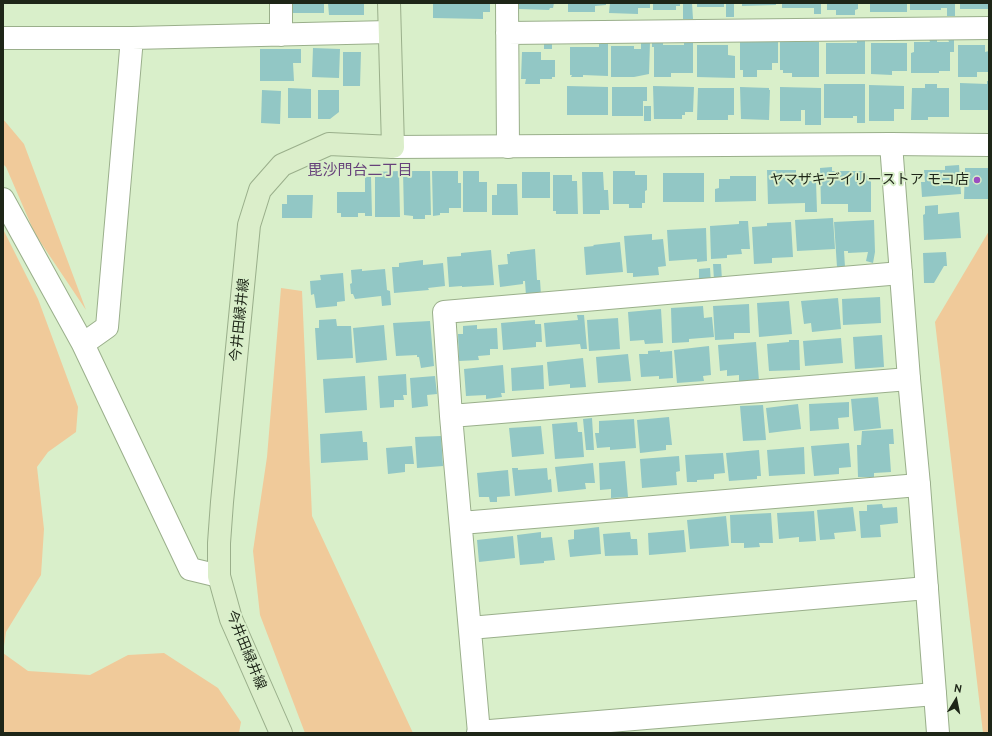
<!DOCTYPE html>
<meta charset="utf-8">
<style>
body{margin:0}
#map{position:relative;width:992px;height:736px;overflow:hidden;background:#d9efca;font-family:Cabin,sans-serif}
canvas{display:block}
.frame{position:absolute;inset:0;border:4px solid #1e2618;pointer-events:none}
.north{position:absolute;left:936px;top:680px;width:40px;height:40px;-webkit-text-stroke:3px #d9efca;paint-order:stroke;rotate:10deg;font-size:11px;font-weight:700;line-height:16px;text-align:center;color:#1e2618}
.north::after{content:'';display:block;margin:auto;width:14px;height:18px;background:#1e2618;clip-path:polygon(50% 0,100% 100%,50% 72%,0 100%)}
</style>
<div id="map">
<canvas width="992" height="736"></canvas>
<div class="frame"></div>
<div class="north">N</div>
</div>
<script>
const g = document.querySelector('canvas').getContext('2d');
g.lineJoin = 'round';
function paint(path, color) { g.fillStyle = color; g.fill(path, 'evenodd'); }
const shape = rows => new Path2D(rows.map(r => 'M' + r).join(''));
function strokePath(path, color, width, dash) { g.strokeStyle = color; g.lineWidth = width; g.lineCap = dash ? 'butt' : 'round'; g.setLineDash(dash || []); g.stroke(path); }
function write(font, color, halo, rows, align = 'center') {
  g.font = font + ' Cabin,"Noto Sans JP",sans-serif'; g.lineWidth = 4; g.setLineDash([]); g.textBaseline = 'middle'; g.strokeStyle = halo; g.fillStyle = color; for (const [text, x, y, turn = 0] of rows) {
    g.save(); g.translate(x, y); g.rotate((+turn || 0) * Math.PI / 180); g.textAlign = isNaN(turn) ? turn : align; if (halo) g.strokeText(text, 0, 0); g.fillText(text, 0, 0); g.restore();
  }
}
const green = shape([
 [3,119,24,144,86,310,35,234,6,167,3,164],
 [3,229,38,299,78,407,76,432,48,452,37,467,44,529,41,575,6,632,3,653,28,671,90,675,128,655,164,653,218,688,241,722,239,733,3,733],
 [989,231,989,733,983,733,935,322],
 [281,288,302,291,312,516,413,733,305,733,260,615,253,551,267,457]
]);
const building = shape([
 [288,3,324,3,324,13,287,13],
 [328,3,364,3,364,15,329,15],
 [433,3,490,3,490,12,483,12,483,19,433,18],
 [519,3,554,3,553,8,550,8,549,10,519,9],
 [568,3,606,3,606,5,595,6,595,12,568,12],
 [610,3,650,3,650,8,638,8,638,14,609,13],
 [653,3,680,3,680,6,676,6,676,10,653,10],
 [683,3,692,3,693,19,683,19],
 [697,3,724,3,724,7,697,7],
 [726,3,734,3,734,17,726,17],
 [742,3,776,3,776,5,742,6],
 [782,3,821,3,821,14,814,14,814,8,782,8],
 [827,3,858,3,858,9,855,10,855,15,836,15,836,10,827,10],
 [870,3,907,3,907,12,870,12],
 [910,3,955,3,955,16,947,16,947,8,941,8,941,10,910,10],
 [960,3,989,3,989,9,960,9],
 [857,39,865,39,865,74,826,74,826,43,857,43],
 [929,39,937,39,937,42,949,42,948,39,954,39,954,52,950,52,950,71,939,71,939,73,911,73,911,53,914,52,914,42,930,42],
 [780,41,819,42,819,77,792,77,792,73,783,73,783,70,780,70],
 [641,42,650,42,649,74,634,77,611,77,611,46,634,46,634,49,641,49],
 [684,42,693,42,693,73,671,73,671,77,654,77,654,47,652,47,652,43,663,43,663,45,684,45],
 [740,42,778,42,778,63,772,63,772,70,757,70,757,77,743,77,743,70,740,70],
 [544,43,552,44,552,49,544,49],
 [599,43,608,43,608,76,583,75,583,77,571,77,572,75,570,75,570,47,599,47],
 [871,43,907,43,907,71,892,71,892,75,871,74],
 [697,45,728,45,728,55,735,56,735,78,697,77],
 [958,45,985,45,985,52,989,51,989,72,977,72,977,77,958,77],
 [313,48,340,49,339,78,312,77],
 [260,49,301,49,301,63,293,63,294,81,260,81],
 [343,52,361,52,360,86,343,86],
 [522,52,541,52,541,60,555,60,555,77,552,77,552,79,540,79,540,84,525,84,526,79,521,79],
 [987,81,989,81,989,110,960,110,960,83,987,84],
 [824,84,865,84,865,123,857,123,857,116,853,116,853,118,824,118],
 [925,84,937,84,937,88,949,88,949,117,928,117,928,120,911,120,912,88,925,88],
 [869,85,904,86,904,109,894,109,894,121,869,121],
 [567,86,608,87,608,115,567,115],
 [653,86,694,87,693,112,685,112,685,115,682,115,682,119,654,119],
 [612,87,647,87,647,101,643,101,643,116,612,116],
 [740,87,769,88,769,90,770,90,769,120,741,119],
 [780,87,821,88,821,125,805,125,805,110,801,110,801,121,780,121],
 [288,88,311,89,311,118,288,118],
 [698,88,734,88,734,115,728,115,728,120,697,120],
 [262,90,281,91,280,124,261,123],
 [318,90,339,90,339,112,330,119,318,119],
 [644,106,651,106,651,121,644,121],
 [959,165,961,194,922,197,921,182,925,182,924,170,945,170,945,166],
 [832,167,832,171,864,171,871,182,871,212,848,212,848,204,821,204,820,168],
 [965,168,989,168,989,199,964,199],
 [767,170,796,170,796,177,807,177,807,181,816,181,817,212,805,212,805,203,768,204],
 [399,171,400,217,375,217,375,172],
 [403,171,430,171,431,215,425,215,425,219,413,219,413,216,404,215],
 [432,171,458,171,458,183,461,183,461,208,449,208,449,213,440,213,440,215,433,216],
 [463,171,479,171,479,182,487,182,487,212,463,212],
 [613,171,635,171,635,175,647,175,647,190,645,191,645,203,642,203,642,208,629,208,629,204,613,204],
 [522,172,550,172,550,198,522,198],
 [582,172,603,172,604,190,608,190,609,210,600,210,600,214,583,214],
 [663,173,704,173,704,202,663,202],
 [553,175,572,175,572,181,577,181,578,214,556,214,556,211,553,211],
 [371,176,372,216,365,216,365,213,358,213,358,217,341,217,341,213,337,213,337,192,365,192,365,177],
 [730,176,756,176,756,201,715,202,715,189,719,188,719,179,730,179],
 [497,184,517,184,518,215,492,215,492,195,497,195],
 [287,195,313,195,312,218,282,218,282,204,287,204],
 [938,205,938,214,959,212,961,238,924,240,923,215,925,214,925,206],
 [833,218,835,249,797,251,795,220],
 [874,220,875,252,873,263,866,261,868,252,848,253,848,251,844,251,845,267,837,267,834,222],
 [739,221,748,221,750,249,741,249,742,254,727,255,727,258,711,259,710,226,739,224],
 [791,222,793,257,772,258,772,263,754,264,752,227,767,226,767,223],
 [706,228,707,261,697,262,697,259,669,261,667,230],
 [652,234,652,240,663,239,666,266,658,267,659,275,633,277,633,273,627,273,624,236],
 [620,242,623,272,586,275,584,247,594,246,593,245],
 [535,249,537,280,540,280,541,295,526,296,525,281,523,281,523,284,500,287,498,265,508,264,507,254,510,254,510,252],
 [491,250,494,285,462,287,462,286,449,287,447,257,461,256,461,253],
 [946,252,947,266,944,266,934,283,924,283,923,253],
 [423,260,423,265,443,263,445,286,428,288,429,290,394,293,392,267,399,267,399,263],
 [713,264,721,264,722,280,714,280],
 [710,268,711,283,699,284,699,269],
 [362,269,362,271,385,269,387,290,390,291,391,305,382,306,381,296,355,299,353,294,351,294,350,284,352,283,351,270],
 [343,273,345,301,337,302,337,306,316,308,314,294,311,295,310,281,321,280,320,275],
 [880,297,881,323,843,325,842,299],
 [838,298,841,329,812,332,811,323,804,324,801,301],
 [789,301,792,334,759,337,757,303],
 [749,304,750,333,734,333,734,339,715,340,713,306],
 [703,306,704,318,712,317,714,337,689,339,689,342,672,343,671,308],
 [661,309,663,343,645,344,644,340,630,341,628,312],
 [577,315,584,315,587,349,581,349,580,344,546,347,544,323,578,320],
 [618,318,620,349,589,351,587,320],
 [336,319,337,326,351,326,353,358,317,360,315,328,319,328,319,320],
 [535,320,535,324,541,324,542,342,536,342,536,347,503,350,501,323],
 [430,321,434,366,421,368,419,357,417,357,417,355,396,356,393,323],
 [384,325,387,360,356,363,353,328],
 [477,325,477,329,497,328,498,349,490,349,490,355,478,356,479,360,459,361,458,334,463,334,463,326],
 [882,335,884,367,855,369,853,337],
 [841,338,843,363,805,366,803,341],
 [789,340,799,340,800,370,769,371,767,344,789,342],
 [756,342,759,381,739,382,739,375,727,376,727,370,720,371,718,345],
 [709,346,711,375,703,376,704,381,677,383,674,350],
 [660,350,660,352,672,351,673,378,659,379,659,376,641,377,639,354,648,354,648,351],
 [628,354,631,381,598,383,596,357],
 [583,358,586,387,570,388,570,384,549,386,547,362],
 [503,365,505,393,501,393,502,397,486,399,486,395,466,396,464,369],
 [543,365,544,389,512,391,511,368],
 [406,374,407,395,403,395,404,400,394,400,394,407,380,408,378,376],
 [365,376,367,410,325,413,323,379],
 [435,376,437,394,427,395,428,406,412,408,410,378],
 [878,397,881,428,854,431,851,399],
 [849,402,849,417,838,418,839,429,810,431,809,404],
 [798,404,801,429,769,433,766,408],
 [763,405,766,440,743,441,740,406],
 [669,417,672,445,666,445,666,450,640,453,637,420],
 [592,418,594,450,586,450,583,419],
 [634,419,636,448,610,450,610,447,597,448,595,433,599,433,599,421],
 [577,422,578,432,582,432,584,457,555,459,552,424],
 [541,426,544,454,512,457,509,428],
 [893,429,894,444,889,444,891,472,874,473,874,477,858,477,857,445,861,445,862,431],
 [362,431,363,442,367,442,368,460,321,463,320,434],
 [441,436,443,466,417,468,415,437],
 [849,443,851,467,839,468,839,474,814,476,811,446],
 [412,446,414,464,405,464,405,472,388,474,386,448],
 [804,447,805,474,769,476,767,450],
 [759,450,761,476,757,476,757,479,729,481,726,453],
 [723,453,725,473,714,474,714,479,697,480,697,482,687,482,685,455],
 [679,456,680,471,676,472,677,485,642,488,640,459],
 [625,461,628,497,611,498,611,489,600,490,599,463],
 [593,463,595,483,585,483,586,489,558,492,555,467],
 [512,468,518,468,518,470,547,468,548,480,551,479,552,492,515,496],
 [508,470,510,496,497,497,497,502,490,502,489,497,479,497,477,473],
 [882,504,883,508,897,507,898,523,880,525,881,537,861,538,859,511,867,511,867,505],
 [853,507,856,531,834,533,835,539,820,540,817,510],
 [814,511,816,541,799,542,799,537,779,539,777,513],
 [771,513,773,543,759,543,760,547,744,548,744,543,731,543,730,515],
 [726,516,729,546,690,549,687,520],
 [599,527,601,554,570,557,568,540,574,539,574,530],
 [684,530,686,552,649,555,648,533],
 [541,532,541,538,552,537,555,560,544,561,544,563,520,565,517,535],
 [630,532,631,539,637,539,638,555,605,556,603,534],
 [513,536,515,558,479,562,477,540]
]);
const minor = shape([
 [281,3,281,35],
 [507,3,508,147],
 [507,33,989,28],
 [3,38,132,38,389,32],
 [891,144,989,145],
 [3,199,83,344,190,569,219,576],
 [83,344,107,327,132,38],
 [451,416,909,379],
 [461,523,919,485],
 [470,628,927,588],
 [478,732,935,694],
 [479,733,451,416,444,312,901,273]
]);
const tertiary = shape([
 [393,147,891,144,909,379,919,485,938,733]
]);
const secondary = shape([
 [281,733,231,619,219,576,219,543,222,502,249,225,260,190,282,165,329,144,393,147,389,3]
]);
const markers = [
 [977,180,4,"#9b4fc1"]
];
const poiNames = [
 ["ヤマザキデイリーストア モコ店",969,180]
];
const streetNames = [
 ["今井田緑井線",240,320,-84],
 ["今井田緑井線",246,650,68]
];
const neighbourhoodNames = [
 ["毘沙門台二丁目",360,171]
];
paint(green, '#f0ca9a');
paint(building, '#92c7c5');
strokePath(minor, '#9aaf8b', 24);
strokePath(tertiary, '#9aaf8b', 24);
strokePath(secondary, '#9aaf8b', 24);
strokePath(minor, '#fff', 22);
strokePath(tertiary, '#fff', 22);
strokePath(secondary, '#dbeeca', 22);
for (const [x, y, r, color] of markers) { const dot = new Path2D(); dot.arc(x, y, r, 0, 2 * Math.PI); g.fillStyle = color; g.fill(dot); strokePath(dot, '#d9efca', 1.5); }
write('14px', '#1e2618', '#d9efca', poiNames, 'right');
write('14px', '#1e2618', '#d9efca', streetNames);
write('15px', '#66417a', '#d9efca', neighbourhoodNames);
</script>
